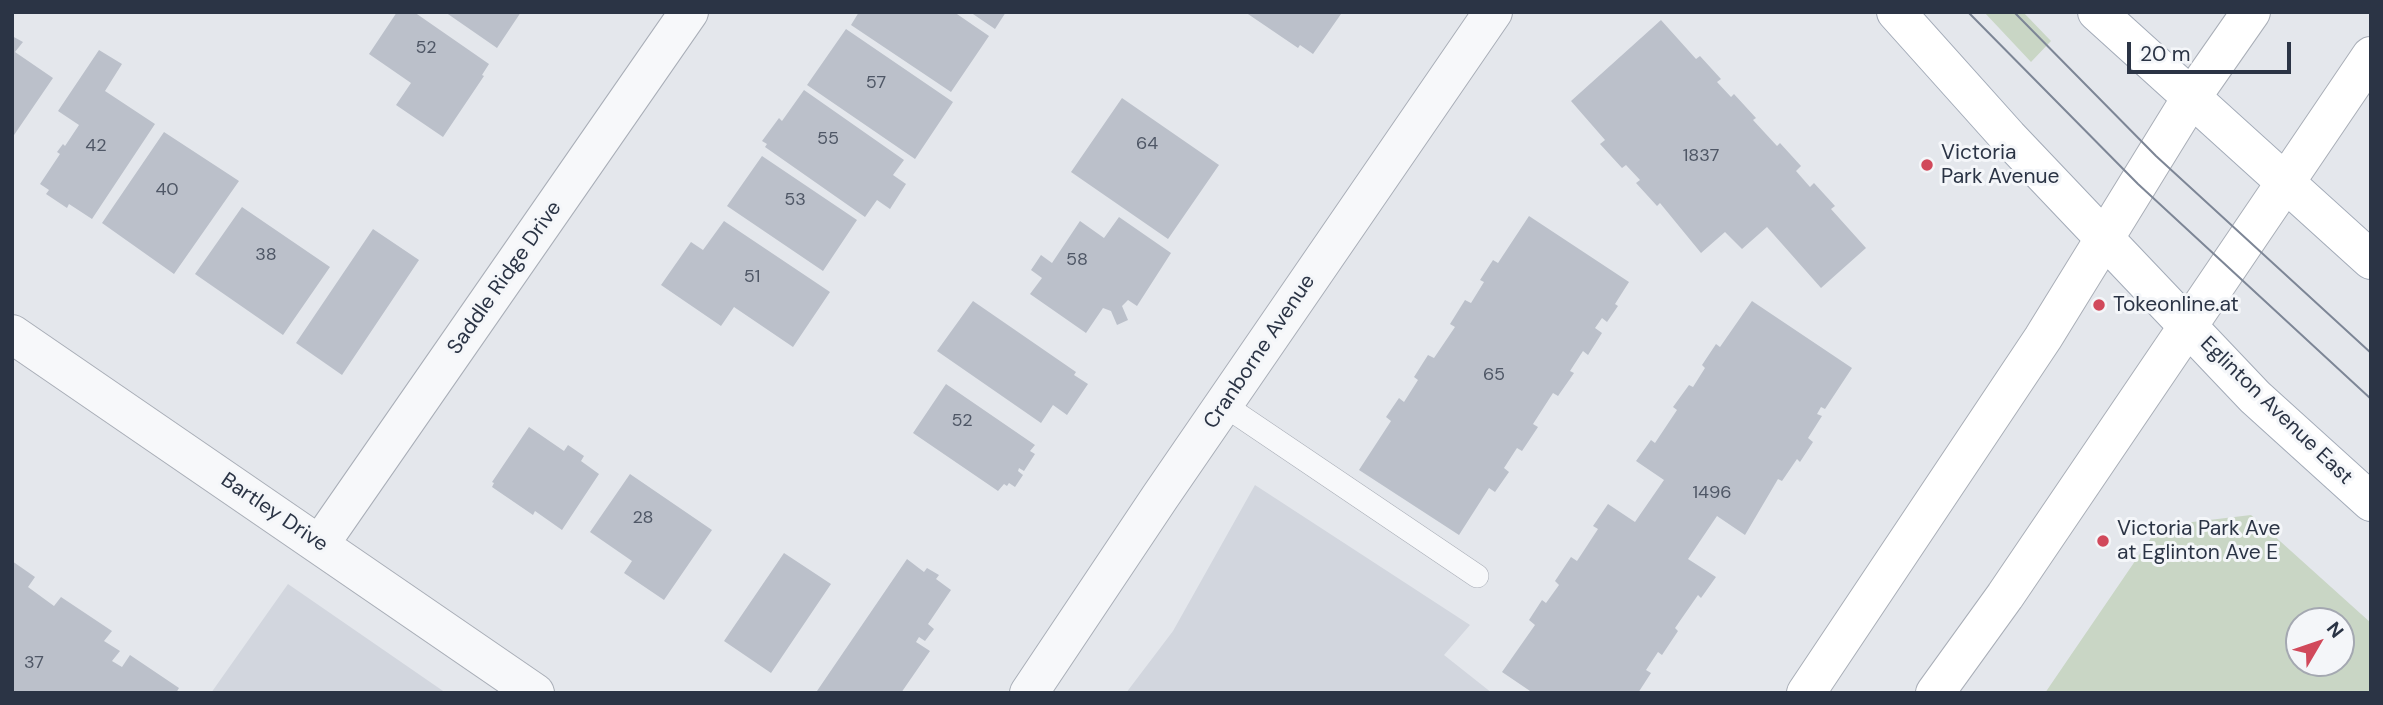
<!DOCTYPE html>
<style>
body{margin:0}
#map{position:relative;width:2383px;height:705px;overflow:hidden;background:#e4e7ec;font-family:"DM Sans",sans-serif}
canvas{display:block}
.frame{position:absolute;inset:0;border:14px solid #2b3445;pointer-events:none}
.north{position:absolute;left:2285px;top:607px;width:70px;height:70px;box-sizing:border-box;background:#f4f6f9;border:2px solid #a4a8b1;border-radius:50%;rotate:51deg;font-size:19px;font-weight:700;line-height:28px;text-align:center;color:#2b3445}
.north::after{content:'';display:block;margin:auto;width:24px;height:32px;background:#d1495b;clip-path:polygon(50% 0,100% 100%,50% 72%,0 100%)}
.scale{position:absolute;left:2127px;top:42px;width:164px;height:32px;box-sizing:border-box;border:4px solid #2b3445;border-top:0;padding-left:9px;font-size:21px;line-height:24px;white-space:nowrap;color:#2b3445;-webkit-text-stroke:5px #f4f6f9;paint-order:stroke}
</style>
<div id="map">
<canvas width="2383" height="705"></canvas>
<div class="frame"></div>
<div class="north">N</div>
<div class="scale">20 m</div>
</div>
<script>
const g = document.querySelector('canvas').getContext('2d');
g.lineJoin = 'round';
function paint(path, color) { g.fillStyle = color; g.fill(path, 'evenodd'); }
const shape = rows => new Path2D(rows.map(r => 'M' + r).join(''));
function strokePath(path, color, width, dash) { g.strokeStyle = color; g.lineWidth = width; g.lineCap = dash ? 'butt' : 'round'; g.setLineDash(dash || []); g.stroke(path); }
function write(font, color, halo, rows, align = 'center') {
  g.font = font + ' "DM Sans",sans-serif'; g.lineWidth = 6; g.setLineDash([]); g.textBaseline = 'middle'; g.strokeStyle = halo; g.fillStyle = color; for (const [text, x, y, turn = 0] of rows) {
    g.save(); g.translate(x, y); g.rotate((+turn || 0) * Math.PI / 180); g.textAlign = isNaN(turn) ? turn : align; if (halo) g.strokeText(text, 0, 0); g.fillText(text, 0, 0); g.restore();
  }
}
const built = shape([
 [1255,485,1470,625,1444,655,1492,693,1126,693,1173,631],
 [288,584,446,693,211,693]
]);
const green = shape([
 [1984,12,2023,12,2051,41,2031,62],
 [2251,515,2371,623,2371,693,2045,693,2159,526],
 [2299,621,2341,621,2341,663,2299,663]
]);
const building = shape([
 [397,12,414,12,489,64,482,75,484,76,443,137,396,105,411,83,369,54],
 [445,12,521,12,497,48],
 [859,12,954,12,989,36,951,92,851,25],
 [970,12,1006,12,995,29],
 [1245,12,1338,12,1341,14,1313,54,1300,45,1298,48],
 [1661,20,1696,59,1700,56,1721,79,1717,82,1731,97,1734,94,1756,118,1753,120,1777,146,1780,143,1801,166,1796,171,1810,187,1814,183,1835,206,1831,209,1866,248,1821,288,1767,227,1742,249,1725,232,1701,253,1660,203,1657,206,1636,183,1640,180,1626,165,1622,168,1600,144,1605,140,1571,101],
 [846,29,953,102,915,159,807,85],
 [12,36,23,42,15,52,53,78,12,138],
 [99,50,122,64,105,91,155,124,92,219,69,204,67,208,46,194,49,190,40,184,60,154,57,152,63,144,65,146,79,125,58,111],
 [804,90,904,160,893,175,906,184,890,209,877,200,865,217,765,147,767,144,762,141,779,118,782,121],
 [1122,98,1219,165,1168,239,1071,172],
 [164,132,239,181,174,274,102,223],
 [762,156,857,220,823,271,727,206],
 [242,207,330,267,283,335,195,274],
 [1529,216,1629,282,1615,304,1618,306,1607,322,1602,318,1595,328,1602,333,1588,355,1583,351,1570,371,1574,373,1558,396,1553,393,1533,424,1538,427,1522,451,1517,448,1504,468,1509,472,1495,492,1489,488,1459,535,1359,470,1391,421,1386,417,1399,398,1404,402,1418,380,1414,377,1428,355,1434,358,1455,327,1450,324,1465,300,1471,303,1484,282,1480,280,1493,260,1498,263],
 [1119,217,1171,253,1137,306,1128,300,1122,306,1128,320,1117,325,1111,311,1103,308,1086,333,1030,294,1042,278,1031,270,1041,255,1052,263,1080,221,1104,238],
 [724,221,830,292,793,347,734,307,721,326,661,285,691,242,703,250],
 [373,229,419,260,342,375,296,343],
 [973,301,1076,372,1074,375,1088,384,1067,415,1053,405,1041,423,937,351],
 [1752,301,1852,368,1825,409,1821,407,1817,414,1822,416,1808,438,1813,442,1800,462,1797,459,1782,481,1778,479,1745,535,1717,516,1688,559,1716,577,1701,598,1698,595,1675,628,1678,631,1662,655,1658,652,1646,670,1651,673,1638,693,1632,691,1631,693,1533,693,1502,672,1535,625,1529,620,1542,600,1546,603,1559,585,1555,581,1571,557,1577,561,1598,529,1593,526,1608,504,1635,522,1664,480,1636,461,1651,440,1655,443,1677,410,1673,407,1689,385,1693,387,1705,368,1702,365,1716,344,1720,347],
 [946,384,1035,445,1030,451,1035,454,1024,471,1019,468,1018,471,1023,475,1015,487,1009,483,1007,486,1004,484,998,491,913,433],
 [529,427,564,451,568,445,584,456,581,461,599,474,562,530,535,511,533,515,492,487,494,483,492,482],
 [630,474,712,530,664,600,624,573,632,561,590,532],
 [784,553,831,584,771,673,724,641],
 [907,559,924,572,927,568,939,575,936,579,951,590,928,624,934,629,925,641,919,637,916,642,930,651,901,693,819,693,817,691],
 [12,561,35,577,28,587,54,606,61,597,112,631,104,641,120,651,112,661,122,667,130,655,179,688,176,693,12,693]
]);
const lane = shape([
 [1224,405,1477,576]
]);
const street = shape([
 [12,334,535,693],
 [320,544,689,12],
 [1029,693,1160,497,1493,12]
]);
const secondary = shape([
 [1806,693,2043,338,2191,98,2251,12],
 [1935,693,2005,596,2371,56]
]);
const primary = shape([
 [1896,12,2008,137,2255,397,2371,502],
 [2097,12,2371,260]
]);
const tram = shape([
 [1968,12,2138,184,2371,399],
 [2014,12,2156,156,2371,353]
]);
const markers = [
 [1927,165,7,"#d1495b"],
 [2099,305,7,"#d1495b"],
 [2103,541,7,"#d1495b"]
];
const numberNames = [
 ["52",426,48],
 ["57",876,83],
 ["55",828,139],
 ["64",1147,144],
 ["42",96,146],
 ["1837",1701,156],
 ["40",167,190],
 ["53",795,200],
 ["38",266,255],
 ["58",1077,260],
 ["51",752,277],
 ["65",1494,375],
 ["52",962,421],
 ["1496",1712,493],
 ["28",643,518],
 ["37",34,663]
];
const poiNames = [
 ["Victoria",1941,153],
 ["Park Avenue",1941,177],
 ["Tokeonline.at",2113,305],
 ["Victoria Park Ave",2117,529],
 ["at Eglinton Ave E",2117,553]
];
const streetNames = [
 ["Saddle Ridge Drive",505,278,-55],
 ["Cranborne Avenue",1260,352,-56],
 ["Eglinton Avenue East",2276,411,44],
 ["Bartley Drive",274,513,34]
];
paint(built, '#d2d6de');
paint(green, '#c9d6c5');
paint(building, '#bbc0ca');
strokePath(lane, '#a9aeb7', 24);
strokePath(street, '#a9aeb7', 40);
strokePath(secondary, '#a9aeb7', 40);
strokePath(primary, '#a3abb8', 40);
strokePath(lane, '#f7f8fa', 23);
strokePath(street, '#f7f8fa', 38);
strokePath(secondary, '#fff', 38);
strokePath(primary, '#fff', 38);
strokePath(tram, '#7d8696', 2);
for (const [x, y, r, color] of markers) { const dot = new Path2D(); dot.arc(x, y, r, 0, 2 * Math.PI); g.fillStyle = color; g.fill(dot); strokePath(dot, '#f4f6f9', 2.5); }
write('18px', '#4f5766', null, numberNames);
write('21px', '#2b3445', '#f4f6f9', poiNames, 'left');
write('21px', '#2b3445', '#f4f6f9', streetNames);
</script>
